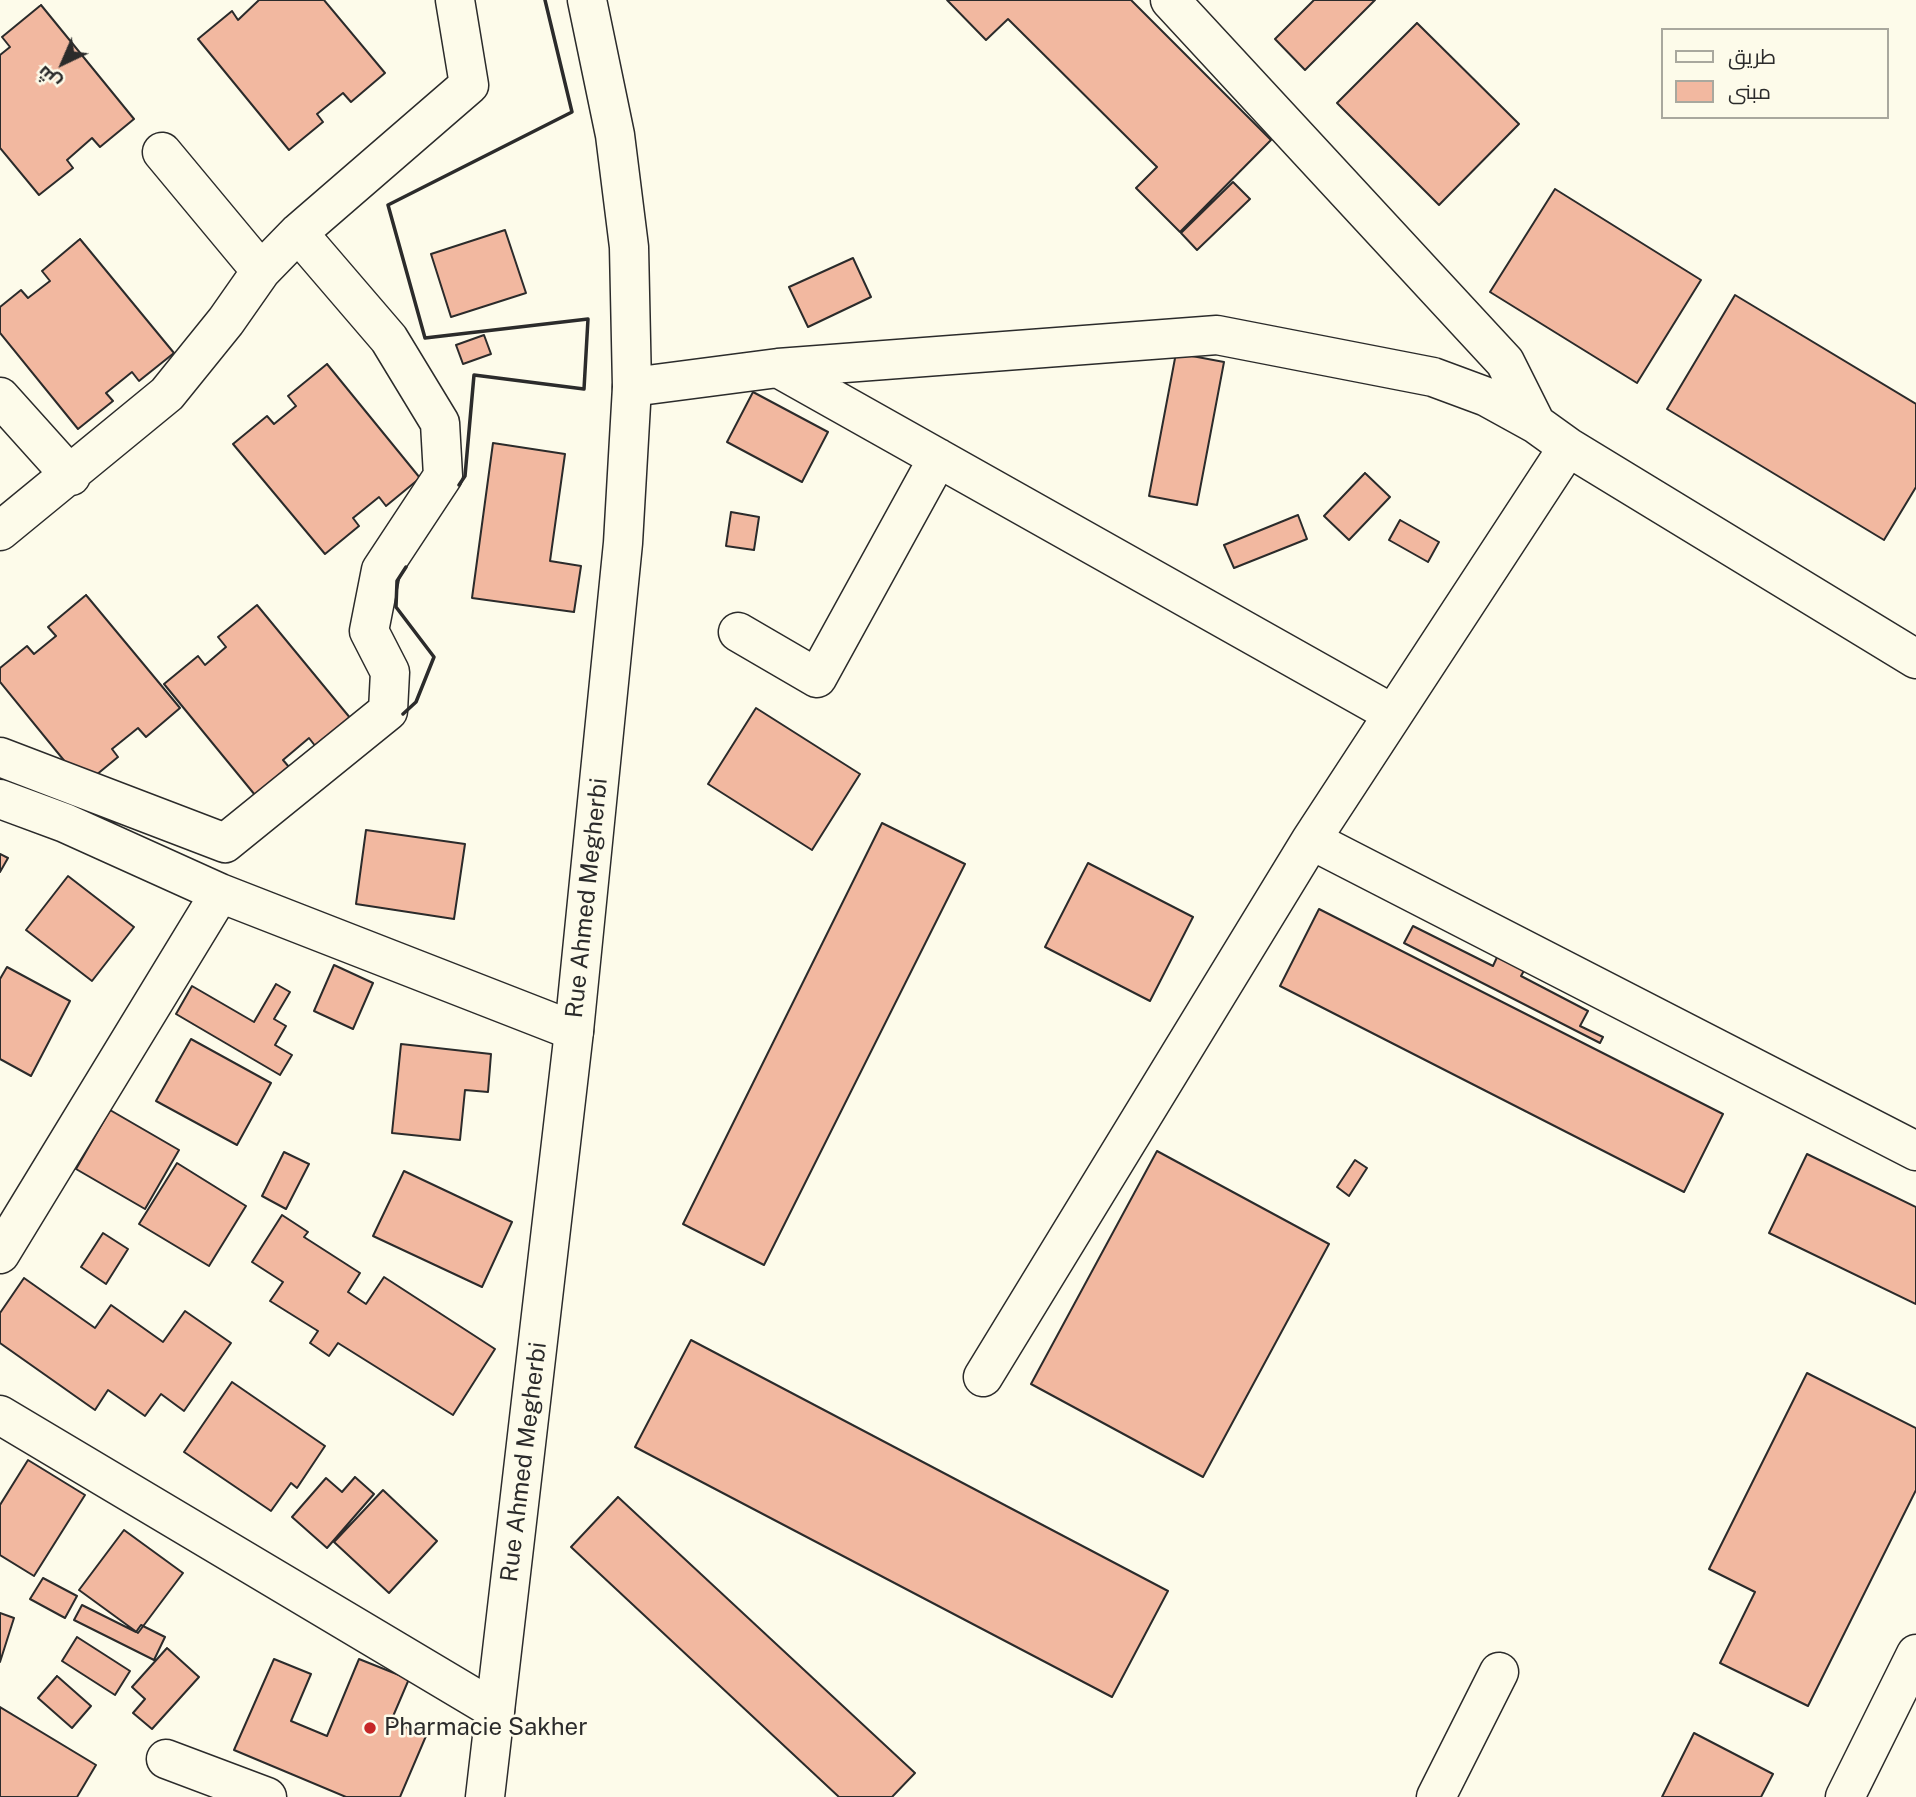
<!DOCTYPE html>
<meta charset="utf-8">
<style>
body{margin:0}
#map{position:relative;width:1916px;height:1797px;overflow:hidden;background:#fdfbea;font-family:"Public Sans",Cairo,sans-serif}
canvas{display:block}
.legend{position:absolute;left:1661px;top:28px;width:228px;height:91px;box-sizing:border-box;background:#fdfbea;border:2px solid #a9a89e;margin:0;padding:9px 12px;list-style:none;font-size:21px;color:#2b2b2b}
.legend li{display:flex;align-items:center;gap:14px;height:35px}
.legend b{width:35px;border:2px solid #a9a89e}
.north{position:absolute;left:28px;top:28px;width:70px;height:70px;-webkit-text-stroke:5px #fdfbea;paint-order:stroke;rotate:224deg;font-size:19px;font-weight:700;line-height:28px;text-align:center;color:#2b2b2b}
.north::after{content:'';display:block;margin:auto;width:24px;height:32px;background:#2b2b2b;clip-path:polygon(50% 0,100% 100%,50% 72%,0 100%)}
</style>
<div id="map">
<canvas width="1916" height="1797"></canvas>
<ul class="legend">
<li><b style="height:9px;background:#fdfbea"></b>طريق</li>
<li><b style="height:19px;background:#f2b8a0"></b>مبنى</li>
</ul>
<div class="north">ش</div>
</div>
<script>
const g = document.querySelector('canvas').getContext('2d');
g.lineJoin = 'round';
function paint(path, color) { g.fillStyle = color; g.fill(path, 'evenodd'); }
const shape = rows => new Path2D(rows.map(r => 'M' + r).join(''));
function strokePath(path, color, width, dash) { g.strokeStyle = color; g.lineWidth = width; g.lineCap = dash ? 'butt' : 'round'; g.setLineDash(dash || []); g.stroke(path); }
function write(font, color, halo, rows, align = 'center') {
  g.font = font + ' "Public Sans",sans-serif'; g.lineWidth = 5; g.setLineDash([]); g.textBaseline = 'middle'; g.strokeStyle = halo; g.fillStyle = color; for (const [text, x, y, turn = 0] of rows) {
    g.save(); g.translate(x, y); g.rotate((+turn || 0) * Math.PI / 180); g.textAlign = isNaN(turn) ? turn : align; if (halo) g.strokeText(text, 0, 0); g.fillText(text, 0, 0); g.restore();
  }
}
const building = shape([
 [259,0,324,0,385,73,351,102,343,93,317,114,323,122,289,150,198,39,232,11,238,20,259,0],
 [947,0,1131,0,1271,140,1180,232,1136,188,1157,167,1008,19,986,40,947,0],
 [1314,0,1375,0,1305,70,1275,39,1314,0],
 [41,5,134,119,100,147,92,138,67,160,73,168,39,195,0,148,0,55,10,47,2,37,41,5],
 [1417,23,1519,124,1439,205,1337,103,1417,23],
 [1233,182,1250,199,1197,250,1181,233,1233,182],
 [1555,189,1701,280,1637,383,1490,292,1555,189],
 [505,230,526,293,451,317,431,254,505,230],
 [80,239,174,353,139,381,132,372,106,393,113,401,78,429,0,333,0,307,21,290,28,298,50,281,42,271,80,239],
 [853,258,871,297,808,327,789,287,853,258],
 [1735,295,1916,404,1916,487,1884,540,1667,409,1735,295],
 [484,335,491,354,463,364,456,345,484,335],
 [1176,353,1224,362,1197,505,1149,496,1176,353],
 [327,364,420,478,386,506,379,497,353,518,359,526,325,554,233,444,267,416,274,424,296,406,288,396,327,364],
 [753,392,828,432,802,482,727,442,753,392],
 [493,443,565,454,550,561,581,566,574,612,472,598,493,443],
 [1365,473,1390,497,1349,540,1324,516,1365,473],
 [731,512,759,517,754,550,726,546,731,512],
 [1298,515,1307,539,1234,568,1224,545,1298,515],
 [1400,520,1439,542,1428,562,1389,540,1400,520],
 [86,595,180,708,146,737,138,728,112,749,118,757,84,785,0,682,0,668,27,646,34,654,56,636,48,627,86,595],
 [257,605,351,719,316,747,309,738,283,760,289,767,255,795,164,684,198,656,205,665,226,647,218,637,257,605],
 [756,708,860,774,812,850,708,784,756,708],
 [882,823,965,864,764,1265,683,1224,882,823],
 [366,830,465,844,454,919,356,904,366,830],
 [0,854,8,858,0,872,0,854],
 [1088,863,1193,917,1150,1001,1045,947,1088,863],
 [68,876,134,927,92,981,26,930,68,876],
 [1319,909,1723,1114,1684,1192,1280,986,1319,909],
 [1413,926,1493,966,1498,955,1525,969,1521,976,1588,1011,1580,1026,1603,1037,1600,1043,1404,943,1413,926],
 [334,965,373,983,353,1029,314,1011,334,965],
 [7,967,70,1001,31,1076,0,1059,0,979,7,967],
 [276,984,290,992,274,1019,286,1026,275,1045,292,1055,280,1075,176,1014,192,986,254,1022,276,984],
 [191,1039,271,1083,237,1145,156,1101,191,1039],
 [401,1044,491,1054,488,1092,465,1090,460,1140,392,1133,401,1044],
 [110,1110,179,1150,145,1209,76,1169,110,1110],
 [1157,1151,1329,1244,1203,1477,1031,1384,1157,1151],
 [284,1152,309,1164,286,1209,262,1196,284,1152],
 [1807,1154,1916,1207,1916,1304,1769,1233,1807,1154],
 [1355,1160,1367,1168,1349,1196,1337,1187,1355,1160],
 [177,1163,246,1206,209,1266,139,1224,177,1163],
 [404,1171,512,1222,482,1287,373,1236,404,1171],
 [282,1215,308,1232,304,1237,360,1273,348,1292,366,1304,384,1277,495,1349,453,1415,338,1343,329,1356,310,1343,318,1331,270,1301,283,1282,252,1262,282,1215],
 [103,1233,128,1249,106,1284,81,1267,103,1233],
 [24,1278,95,1328,111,1305,163,1342,185,1311,231,1343,184,1411,161,1394,145,1416,108,1390,95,1410,0,1343,0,1313,24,1278],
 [691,1340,1168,1591,1112,1697,635,1447,691,1340],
 [1807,1373,1916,1428,1916,1490,1808,1706,1720,1663,1755,1592,1709,1569,1807,1373],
 [232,1382,325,1446,297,1488,291,1483,271,1511,184,1452,232,1382],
 [28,1460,85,1495,34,1576,0,1555,0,1505,28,1460],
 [355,1477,374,1494,327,1548,292,1517,326,1478,342,1492,355,1477],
 [383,1490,437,1541,389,1593,334,1542,383,1490],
 [618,1497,915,1773,892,1797,839,1797,571,1547,618,1497],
 [124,1530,183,1573,138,1633,79,1590,124,1530],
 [43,1578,77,1596,65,1618,30,1599,43,1578],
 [82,1605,136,1632,141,1625,165,1637,154,1660,74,1620,82,1605],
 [0,1613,14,1618,0,1662,0,1613],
 [77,1637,130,1671,115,1695,62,1661,77,1637],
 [167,1648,199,1677,152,1729,133,1713,145,1699,132,1687,167,1648],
 [274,1659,311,1674,291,1721,327,1736,359,1659,409,1679,391,1721,426,1736,400,1797,346,1797,234,1750,274,1659],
 [57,1676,91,1706,72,1728,38,1698,57,1676],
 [0,1707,96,1765,77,1797,0,1797,0,1707],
 [1694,1733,1773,1774,1761,1797,1662,1797,1694,1733]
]);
const minor = shape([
 [1170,0,1505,362,1536,424],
 [162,152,261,271],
 [778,368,1393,714],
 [632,387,778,368,1217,335,1433,377,1487,397,1536,424,1568,447,1916,659],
 [0,397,71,476],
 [0,531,167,394,226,321,261,271,298,233,469,85,455,0],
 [738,632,817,678,938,458],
 [0,757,225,843,388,711,390,672,369,631,381,570,443,476,440,423,389,339,298,233],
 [0,799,65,823,220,893,574,1031],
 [1311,840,1916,1151],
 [0,1254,220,893],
 [983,1377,1311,840,1568,447],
 [0,1415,495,1710],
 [166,1759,267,1797],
 [1436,1797,1499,1672],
 [1845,1797,1916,1654]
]);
const major = shape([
 [485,1797,574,1031,623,543,632,387,629,247,615,135,587,0]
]);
const wall = shape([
 [459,485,465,476,474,375,584,389,588,319,425,338,388,205,572,112,545,0],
 [403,714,416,702,434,657,396,607,397,581,406,567]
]);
const markers = [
 [370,1728,7,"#c62828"]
];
const streetNames = [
 ["Rue Ahmed Megherbi",587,898,-84],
 ["Rue Ahmed Megherbi",524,1462,-83]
];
const poiNames = [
 ["Pharmacie Sakher",384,1728]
];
paint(building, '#f2b8a0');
strokePath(building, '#2b2b2b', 2);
strokePath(minor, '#2b2b2b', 41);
strokePath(major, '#2b2b2b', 41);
strokePath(minor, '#fdfbea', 38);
strokePath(major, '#fdfbea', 38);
strokePath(wall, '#2b2b2b', 3.5);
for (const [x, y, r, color] of markers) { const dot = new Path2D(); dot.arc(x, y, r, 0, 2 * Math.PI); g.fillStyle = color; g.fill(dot); strokePath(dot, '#fdfbea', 2.5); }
write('24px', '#2b2b2b', '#fdfbea', streetNames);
write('24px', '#2b2b2b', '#fdfbea', poiNames, 'left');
</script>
